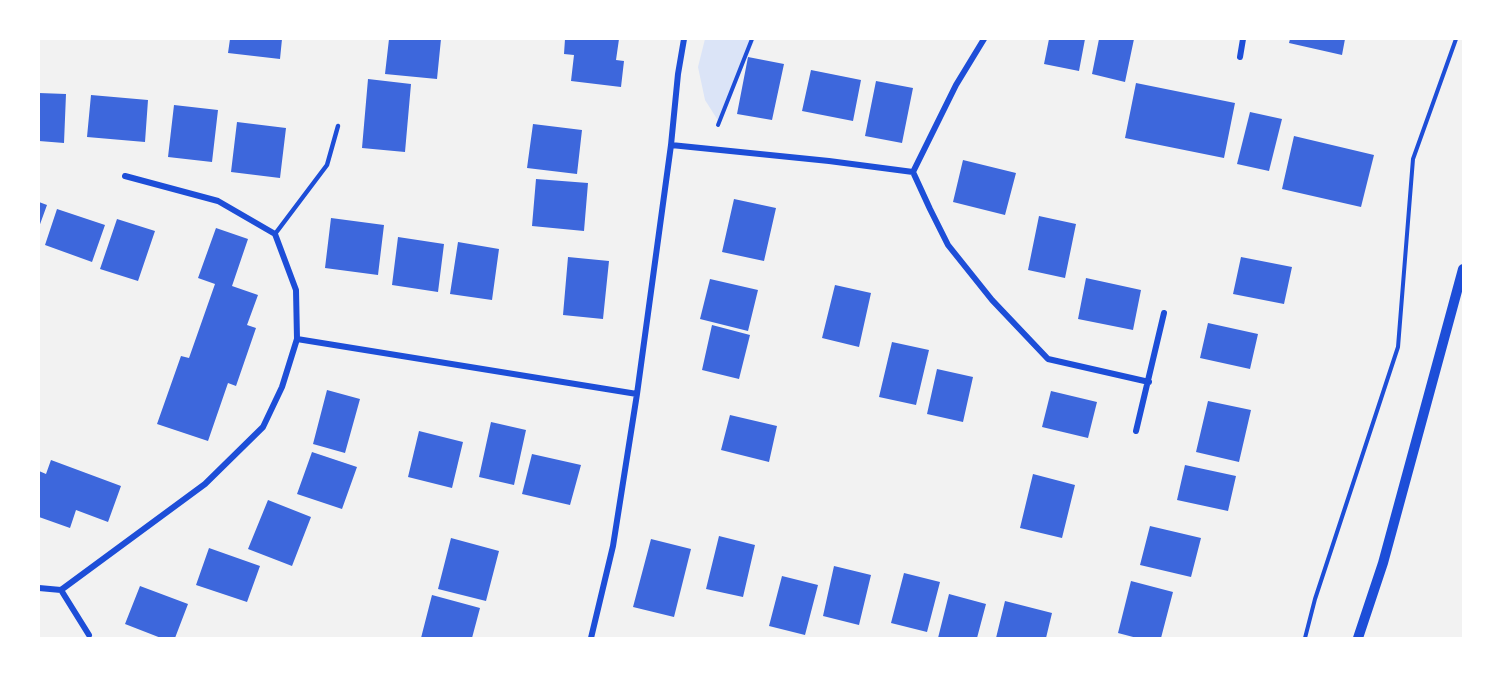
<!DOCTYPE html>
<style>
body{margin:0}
#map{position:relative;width:1502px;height:677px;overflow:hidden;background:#f2f2f2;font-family:Merriweather,serif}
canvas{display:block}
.frame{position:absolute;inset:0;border:40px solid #fff;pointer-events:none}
</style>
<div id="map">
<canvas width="1502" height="677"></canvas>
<div class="frame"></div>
</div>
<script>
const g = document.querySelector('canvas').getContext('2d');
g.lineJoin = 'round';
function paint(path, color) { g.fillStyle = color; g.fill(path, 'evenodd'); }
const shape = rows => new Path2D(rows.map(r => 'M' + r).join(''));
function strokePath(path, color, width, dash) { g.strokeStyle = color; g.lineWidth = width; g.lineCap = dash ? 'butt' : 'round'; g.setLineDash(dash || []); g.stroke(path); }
const green = shape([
 [705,39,755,39,719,122,705,100,698,67]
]);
const building = shape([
 [230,39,282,39,280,59,228,53],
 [389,39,441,39,437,79,385,74],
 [565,39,619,39,616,60,624,61,621,87,571,81,574,55,564,54],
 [1049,39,1085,39,1079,71,1044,64],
 [1099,39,1134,39,1125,82,1092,74],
 [1290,39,1345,39,1342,55,1289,43],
 [748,57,784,64,772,120,737,114],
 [811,70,861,80,853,121,802,111],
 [368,79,411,84,405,152,362,148],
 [876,81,913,88,902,143,865,136],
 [1136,83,1235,103,1224,158,1125,138],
 [39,93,66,94,64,143,39,141],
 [91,95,148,100,145,142,87,137],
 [174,105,218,110,212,162,168,157],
 [1250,112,1282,119,1269,171,1237,164],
 [237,122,286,128,280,178,231,172],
 [533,124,582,130,577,174,527,168],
 [1294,136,1374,155,1361,207,1282,189],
 [963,160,1016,173,1005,215,953,202],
 [536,179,588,183,584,231,532,226],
 [734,199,776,208,764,261,722,252],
 [39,202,47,205,39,227],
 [57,209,105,225,92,262,45,245],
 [1039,216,1076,224,1065,278,1028,270],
 [331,218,384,225,378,275,325,268],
 [117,219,155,231,138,281,100,269],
 [216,228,248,239,232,286,258,295,247,325,256,328,236,386,228,383,208,441,157,424,181,356,189,358,215,284,198,278],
 [398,237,444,244,438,292,392,285],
 [458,242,499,249,492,300,450,294],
 [568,257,609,261,603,319,563,315],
 [1241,257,1292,267,1284,304,1233,294],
 [1086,278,1141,290,1133,330,1078,319],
 [710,279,758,290,748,331,700,319],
 [835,285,871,293,859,347,822,338],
 [1208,323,1258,334,1250,369,1200,358],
 [712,325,750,335,739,379,702,370],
 [892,342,929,350,916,405,879,397],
 [937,369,973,377,963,422,927,414],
 [327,390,360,399,345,453,313,444],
 [1051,391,1097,402,1088,438,1042,427],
 [1208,401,1251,410,1239,462,1196,452],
 [730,415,777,426,769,462,721,450],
 [491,422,526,430,514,485,479,477],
 [419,431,463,442,452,488,408,477],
 [312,452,357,467,342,509,297,494],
 [532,454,581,465,570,505,522,494],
 [51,460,121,486,108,522,76,510,70,528,39,517,39,471,46,474],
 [1185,465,1236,476,1228,511,1177,500],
 [1033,474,1075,485,1062,538,1020,528],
 [268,500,311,517,292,566,248,549],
 [1150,526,1201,538,1191,577,1140,565],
 [719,536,755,545,743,597,706,589],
 [451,538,499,551,486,601,438,589],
 [651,539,691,549,674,617,633,607],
 [209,548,260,566,247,602,196,585],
 [834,566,871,575,859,625,823,616],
 [904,573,940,582,927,632,891,623],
 [782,576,818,585,805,635,769,626],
 [1131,581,1173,592,1161,638,1137,638,1118,633],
 [140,586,188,604,175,638,161,638,125,624],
 [949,594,986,604,977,638,938,638],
 [432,595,480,608,472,638,421,638],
 [1005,601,1052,613,1046,638,996,638]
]);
const path = shape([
 [718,125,752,39],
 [1305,638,1315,599,1398,347,1413,159,1456,39]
]);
const service = shape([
 [275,234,327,165,338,126]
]);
const minor = shape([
 [984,39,956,85,913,172,930,209,948,245,992,300,1048,359,1149,382],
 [1240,57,1243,39],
 [671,145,829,161,913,172],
 [125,176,218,201,275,234,296,290,297,339],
 [1136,431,1164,313],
 [39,588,61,590],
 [89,635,61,590,205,484,263,427,282,387,297,339,637,394],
 [591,638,613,546,637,394,671,145,678,74,684,39]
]);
const tertiary = shape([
 [1358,638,1383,563,1463,269]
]);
paint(green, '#dbe4f7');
paint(building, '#3d67dc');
strokePath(path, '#1d4ed8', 4);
strokePath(service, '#1d4ed8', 4.5);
strokePath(minor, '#1d4ed8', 6);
strokePath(tertiary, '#1d4ed8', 10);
</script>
